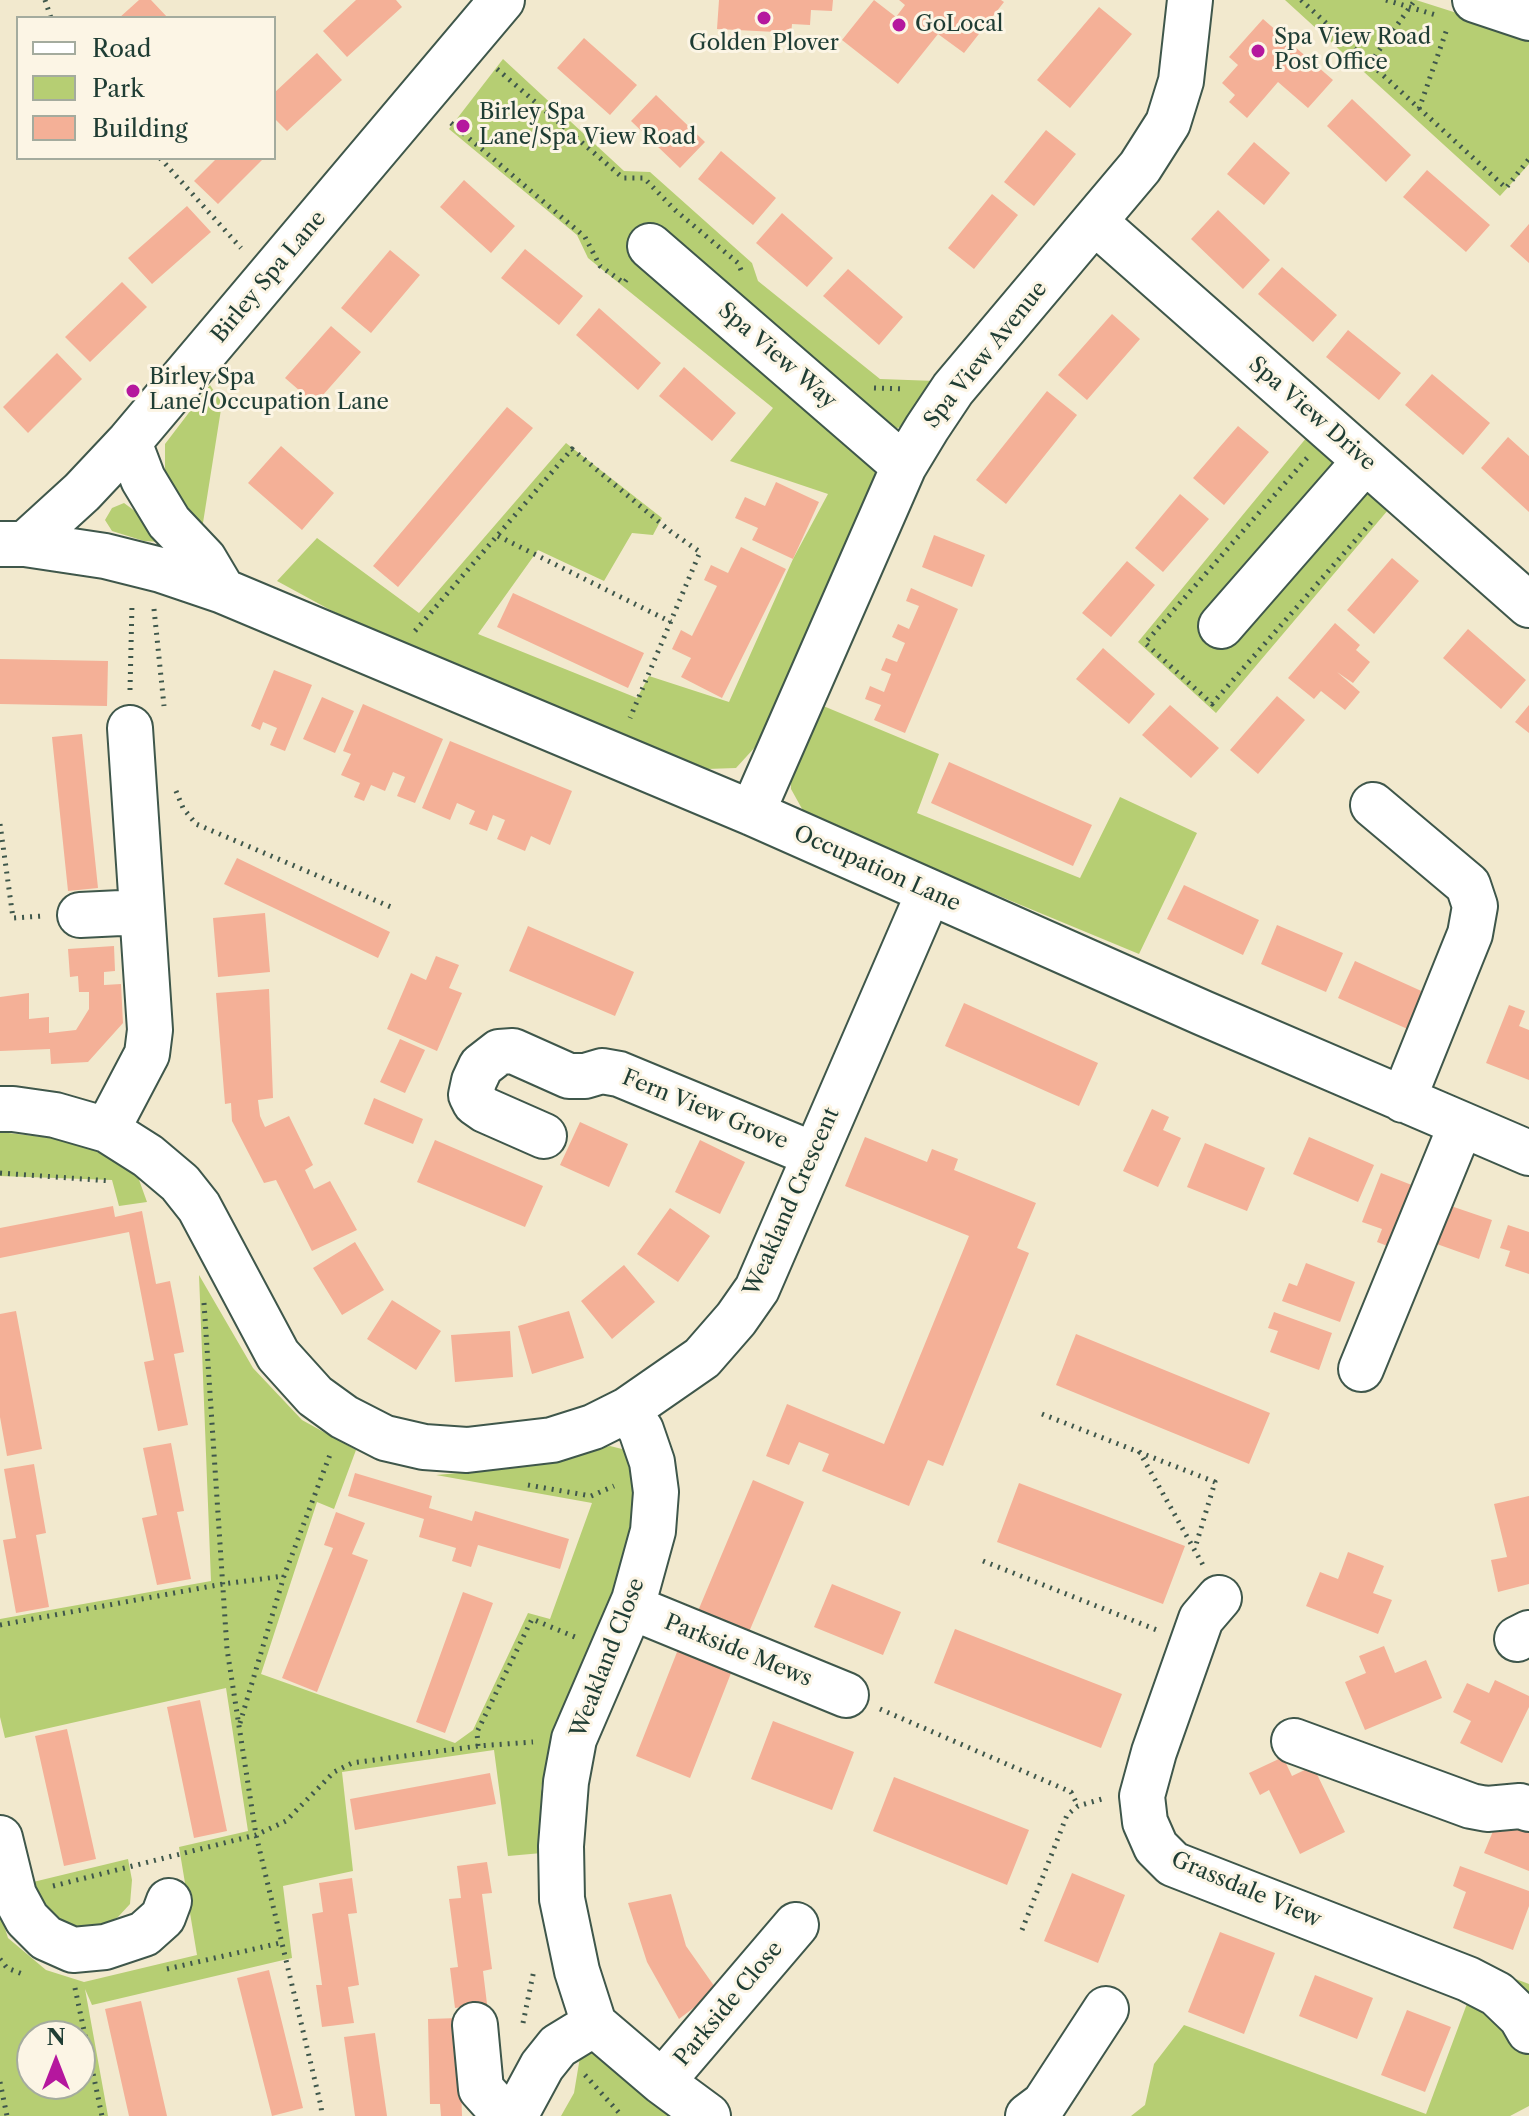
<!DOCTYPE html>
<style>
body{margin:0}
#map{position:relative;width:1529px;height:2116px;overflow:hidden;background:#f2e9ce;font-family:"Libre Caslon Text",serif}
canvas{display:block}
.legend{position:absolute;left:16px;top:16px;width:260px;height:144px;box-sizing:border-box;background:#fcf5e5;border:2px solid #a4ab9e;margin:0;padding:10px 14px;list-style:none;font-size:24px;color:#1f3d34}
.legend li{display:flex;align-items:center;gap:16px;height:40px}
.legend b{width:40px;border:2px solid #a4ab9e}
.north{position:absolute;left:16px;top:2020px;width:80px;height:80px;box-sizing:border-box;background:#fcf5e5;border:2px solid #a4ab9e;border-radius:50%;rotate:0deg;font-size:22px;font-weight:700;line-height:32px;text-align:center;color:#1f3d34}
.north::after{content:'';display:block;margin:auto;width:28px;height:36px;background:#b5179e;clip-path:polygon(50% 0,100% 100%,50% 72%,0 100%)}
</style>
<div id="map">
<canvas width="1529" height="2116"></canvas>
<ul class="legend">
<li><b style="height:10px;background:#fff"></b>Road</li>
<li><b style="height:22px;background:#b6ce73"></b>Park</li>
<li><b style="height:22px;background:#f4b097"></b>Building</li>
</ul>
<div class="north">N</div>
</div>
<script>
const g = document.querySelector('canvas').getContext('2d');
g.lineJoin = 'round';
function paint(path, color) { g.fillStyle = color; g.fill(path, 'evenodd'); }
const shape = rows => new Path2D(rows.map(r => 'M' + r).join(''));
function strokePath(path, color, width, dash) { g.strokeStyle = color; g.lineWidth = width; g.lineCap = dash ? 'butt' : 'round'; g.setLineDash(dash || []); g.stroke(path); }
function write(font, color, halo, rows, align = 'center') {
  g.font = font + ' "Libre Caslon Text",serif'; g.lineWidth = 6; g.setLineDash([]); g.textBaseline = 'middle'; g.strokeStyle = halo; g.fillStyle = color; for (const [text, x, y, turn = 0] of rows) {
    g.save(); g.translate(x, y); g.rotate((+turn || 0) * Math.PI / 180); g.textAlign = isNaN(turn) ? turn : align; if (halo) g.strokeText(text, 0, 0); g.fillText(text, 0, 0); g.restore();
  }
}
const green = shape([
 [1285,0,1416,0,1529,36,1529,164,1500,196],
 [503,59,624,171,650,172,752,263,758,281,880,379,936,381,908,424,892,430,878,468,757,745,736,768,707,769,358,625,277,581,317,538,419,613,566,443,662,518,653,535,632,533,604,581,538,550,478,634,637,698,649,676,729,702,793,559,828,494,730,461,773,408,588,258,577,235,449,129],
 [210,385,222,403,202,529,179,511,165,477,165,444],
 [1307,437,1388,510,1216,713,1138,642],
 [124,503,151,523,161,542,144,541,112,531,105,520,112,508],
 [816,703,939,754,917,813,1080,878,1120,797,1197,833,1139,954,806,816,791,789,790,766],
 [0,1132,85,1142,138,1177,147,1202,119,1206,112,1180,0,1176],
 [199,1275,253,1368,302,1420,356,1450,334,1509,317,1502,261,1674,455,1743,473,1730,528,1613,550,1619,592,1503,436,1475,504,1469,610,1446,626,1450,634,1468,637,1503,630,1555,548,1752,541,1789,546,1801,542,1853,508,1856,494,1750,342,1772,353,1871,283,1886,292,1958,92,2005,85,1989,108,2116,0,2116,0,1913,8,1938,46,1970,84,1982,197,1955,179,1847,248,1831,226,1688,5,1738,0,1717,0,1619,211,1581],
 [32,2036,80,2036,80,2084,32,2084],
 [128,1859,132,1880,130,1904,118,1917,98,1928,68,1928,48,1916,29,1883],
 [1481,1966,1529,1984,1529,2106,1510,2116,1131,2116,1145,2105,1154,2064,1184,2025,1426,2114],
 [581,2051,606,2052,685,2116,561,2116,574,2093]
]);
const building = shape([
 [139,0,151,0,168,18,119,18],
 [356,0,396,0,402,7,347,57,323,31],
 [719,0,833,0,832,11,811,10,810,25,792,24,790,45,775,44,776,32,717,29],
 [874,0,896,17,905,5,899,0,1001,0,1004,2,964,53,938,34,898,84,842,40],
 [1099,7,1132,34,1070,108,1037,80],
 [1263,19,1333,80,1308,108,1278,82,1247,118,1229,102,1235,95,1222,83,1238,65,1229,57],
 [584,38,637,85,610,115,557,68],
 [317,53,342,80,287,131,274,118,274,93],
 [656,95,705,142,680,168,631,121],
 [1352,99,1411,155,1386,182,1327,126],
 [1046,130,1076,154,1034,206,1004,182],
 [1254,142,1290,173,1264,205,1227,174],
 [721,151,776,198,753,225,698,179],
 [217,158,264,158,218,204,194,181],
 [1427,170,1490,225,1466,252,1403,197],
 [464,180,515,226,491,253,440,207],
 [992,194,1018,215,974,269,948,248],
 [187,206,211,232,152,284,128,258],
 [1218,210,1270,260,1243,289,1191,239],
 [782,213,833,258,807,287,756,243],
 [1529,224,1529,263,1510,246],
 [525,249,583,296,559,325,501,278],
 [390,250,420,275,371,333,341,308],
 [1282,267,1337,315,1313,342,1258,294],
 [848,269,903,317,879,345,823,296],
 [122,282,147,307,90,362,65,337],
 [599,308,661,363,638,390,576,335],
 [1112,314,1140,339,1087,400,1058,375],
 [331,326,361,352,315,404,285,378],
 [1348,330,1401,373,1379,400,1326,357],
 [57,353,82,379,28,433,3,407],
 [684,367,736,413,712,441,659,396],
 [1432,374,1490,423,1463,455,1405,405],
 [1047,391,1077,415,1006,504,976,480],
 [507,407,533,428,398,587,373,566],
 [1238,426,1269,452,1224,505,1193,478],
 [1508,437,1529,456,1529,512,1481,468],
 [281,446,334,493,302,530,248,483],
 [776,482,819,502,793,559,752,540,758,528,735,518,745,497,765,506],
 [1180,494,1209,519,1163,572,1135,548],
 [934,535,985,555,972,587,922,567],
 [741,547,786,569,722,698,681,677,691,658,672,649,681,630,692,636,717,586,704,580,711,565,728,573],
 [1392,558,1419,581,1374,634,1347,610],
 [1127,561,1155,585,1111,637,1082,613],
 [911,588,958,609,905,733,874,720,881,705,865,699,870,686,884,692,891,674,881,670,886,658,897,662,905,643,892,637,898,624,909,629,919,606,906,601],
 [513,593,644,653,628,688,497,627],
 [1335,623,1360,645,1356,650,1370,662,1353,683,1337,672,1360,692,1345,710,1321,691,1314,699,1288,678],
 [1468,629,1526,680,1501,709,1443,658],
 [1103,648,1155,694,1129,724,1076,679],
 [0,659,108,661,107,706,0,704],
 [274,670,312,685,285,751,270,745,277,728,263,722,260,730,251,726],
 [1277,696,1305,720,1258,774,1230,750],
 [322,697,354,711,335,753,303,739],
 [363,704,443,739,415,803,397,796,405,777,393,772,385,791,371,785,364,801,354,797,360,783,341,775,351,754,343,751],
 [1170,705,1219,748,1191,778,1142,735],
 [1529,705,1529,733,1515,722],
 [82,734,98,888,68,891,52,737],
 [450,741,572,791,550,845,531,836,525,851,497,839,505,820,493,815,487,831,469,824,475,811,457,803,450,820,422,808],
 [949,762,1092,825,1073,866,931,803],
 [237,858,390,932,378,958,224,884],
 [1184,885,1259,920,1243,955,1167,919],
 [265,913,270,972,218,977,213,918],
 [1277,925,1343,953,1326,992,1261,964],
 [528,926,634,972,615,1016,509,971],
 [114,946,115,971,104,972,104,985,121,984,123,1023,88,1062,51,1064,50,1049,0,1051,0,997,29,993,29,1019,49,1017,49,1033,76,1030,89,1009,89,992,79,992,78,976,70,977,68,949],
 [436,956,459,965,449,988,462,993,437,1051,387,1029,411,973,426,980],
 [1355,961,1428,994,1412,1031,1338,998],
 [269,989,273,1098,258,1100,260,1116,265,1127,289,1116,313,1165,305,1170,314,1189,330,1181,357,1230,312,1251,276,1180,264,1183,232,1121,231,1103,225,1104,216,993],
 [964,1003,1098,1063,1079,1106,945,1046],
 [1509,1005,1525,1011,1519,1026,1529,1030,1529,1080,1486,1063],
 [400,1039,425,1050,405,1093,380,1082],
 [374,1098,423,1119,413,1144,364,1124],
 [1152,1109,1169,1117,1163,1130,1181,1138,1158,1187,1123,1171],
 [580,1122,628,1144,609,1187,560,1165],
 [865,1137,927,1162,932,1149,958,1159,954,1170,1036,1203,1017,1248,1029,1253,943,1466,928,1460,909,1506,822,1471,829,1454,799,1442,789,1465,766,1456,787,1404,884,1444,969,1236,845,1186],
 [1309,1137,1374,1165,1358,1202,1293,1174],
 [435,1140,543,1186,525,1227,417,1182],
 [700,1140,745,1162,720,1214,675,1192],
 [1205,1143,1265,1168,1247,1211,1187,1187],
 [1381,1173,1422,1189,1398,1250,1377,1242,1382,1229,1362,1222],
 [1448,1205,1492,1220,1479,1259,1434,1243],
 [113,1206,115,1217,142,1211,156,1284,170,1281,184,1352,174,1354,188,1425,158,1431,144,1362,154,1360,129,1232,0,1258,0,1228],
 [670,1208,710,1236,678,1282,637,1254],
 [1508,1225,1529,1232,1529,1274,1505,1266,1510,1251,1500,1248],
 [355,1242,384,1290,342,1315,313,1268],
 [1306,1263,1355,1282,1340,1322,1282,1301,1289,1283,1297,1286],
 [624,1265,655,1302,612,1339,581,1301],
 [392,1300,441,1331,416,1370,367,1339],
 [16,1311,42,1449,7,1456,0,1417,0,1314],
 [569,1311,584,1358,532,1374,518,1326],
 [1274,1312,1332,1333,1319,1370,1270,1352,1278,1331,1268,1328],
 [510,1331,513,1377,455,1382,451,1335],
 [1076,1334,1270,1413,1249,1464,1056,1385],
 [171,1443,184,1511,177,1512,191,1579,157,1585,142,1518,157,1515,143,1448],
 [34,1464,46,1533,36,1535,49,1607,16,1613,3,1540,16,1538,4,1469],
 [355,1473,432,1496,429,1508,472,1521,475,1511,569,1539,560,1569,478,1545,471,1567,452,1561,456,1548,419,1537,424,1519,348,1496],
 [753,1480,804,1502,749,1632,698,1611],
 [1019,1483,1185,1546,1163,1604,997,1542],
 [1529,1496,1529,1584,1498,1592,1491,1560,1507,1557,1494,1504],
 [336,1512,365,1523,352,1554,368,1560,317,1692,282,1678,333,1548,324,1545],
 [1348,1552,1384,1566,1373,1593,1392,1600,1378,1634,1306,1606,1320,1572,1338,1579],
 [832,1584,901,1612,883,1655,814,1627],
 [463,1592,493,1603,445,1733,416,1722],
 [955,1629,1122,1694,1101,1748,934,1683],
 [1384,1646,1395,1673,1426,1660,1442,1698,1365,1730,1345,1682,1366,1673,1359,1656],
 [679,1647,733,1668,690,1778,636,1756],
 [1495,1680,1529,1696,1529,1707,1502,1763,1460,1743,1471,1721,1453,1712,1467,1683,1489,1693],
 [200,1700,227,1831,194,1838,167,1707],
 [773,1721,854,1752,832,1810,751,1779],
 [67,1729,96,1859,64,1866,35,1736],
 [1283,1757,1292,1776,1313,1766,1345,1832,1300,1854,1269,1790,1260,1795,1249,1773],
 [490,1773,496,1804,355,1830,350,1799],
 [894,1777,1029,1830,1007,1885,873,1831],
 [1498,1819,1529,1831,1529,1871,1484,1853],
 [487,1862,492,1893,482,1894,492,1969,483,1971,487,2004,455,2008,450,1968,458,1967,449,1899,461,1898,457,1866],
 [1460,1866,1529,1891,1529,1906,1513,1950,1453,1928,1466,1892,1453,1886],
 [1072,1873,1125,1895,1098,1963,1044,1941],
 [352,1878,357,1913,348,1914,359,1985,348,1987,354,2023,322,2027,316,1985,322,1985,312,1914,323,1912,319,1883],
 [671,1894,686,1946,717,1990,679,2019,647,1962,628,1903],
 [1220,1932,1275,1953,1244,2034,1188,2012],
 [269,1970,303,2108,272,2116,237,1978],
 [1315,1975,1373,1998,1357,2039,1299,2016],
 [141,2001,167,2116,129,2116,105,2009],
 [1407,2010,1451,2027,1425,2092,1381,2075],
 [459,2018,462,2116,441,2116,440,2104,430,2104,428,2019],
 [375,2033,387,2116,355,2116,344,2037]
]);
const path = shape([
 [45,0,51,18],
 [1301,0,1506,188,1529,159],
 [1386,0,1439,16],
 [1370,63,1415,0],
 [497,69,623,178,644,178,675,210,738,263,741,270],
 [1419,109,1448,26],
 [451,123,585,237,600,266,624,283,629,276],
 [160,158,241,248],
 [874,388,904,389],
 [1307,458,1145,643,1212,704,1374,519],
 [498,536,671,622],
 [154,609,164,706],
 [415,631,572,449,670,531,700,552,630,718],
 [130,690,132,604],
 [176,791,183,808,196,824,391,907],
 [0,824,13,918,43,916],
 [0,1173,111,1181],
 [204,1303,227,1649,256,1835,321,2106,322,2116],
 [1042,1414,1215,1482,1195,1548],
 [1139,1451,1203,1565],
 [528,1485,591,1496,614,1486],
 [983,1561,1157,1630],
 [0,1625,223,1584,284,1576],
 [880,1709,1071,1792,1078,1806],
 [240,1723,284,1576,331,1452],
 [478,1746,477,1732,532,1619,575,1637],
 [53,1886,256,1835,286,1821,334,1772,352,1763,478,1746,533,1742],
 [1022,1930,1067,1815,1078,1806,1102,1799],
 [0,1959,7,1968,25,1975],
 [167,1969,280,1943],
 [75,1988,102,2116],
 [523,2023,534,1970],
 [585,2075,622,2116],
 [0,2082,7,2116]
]);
const minor = shape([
 [1475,0,1529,18],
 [1096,223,1529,605],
 [650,246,904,466],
 [129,442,143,479,169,522,204,559,223,591],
 [0,544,25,544,105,556,161,570,223,591,752,813,1203,1013,1529,1153],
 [25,544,82,492,129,442,502,0],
 [1221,626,1365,461],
 [1373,805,1468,885,1475,906,1470,934,1403,1100],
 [752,813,904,466,927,428,953,389,1140,167,1168,123,1181,81,1190,0],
 [80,915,142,912],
 [0,1109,13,1109,55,1115,107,1130,148,1156,180,1183,199,1207,278,1355,315,1396,344,1417,385,1438,424,1447,467,1450,552,1440,593,1427,627,1410,702,1358,736,1319,757,1289,929,892],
 [107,1130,147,1054,150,1030,130,728],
 [544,1136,485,1110,475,1103,471,1095,474,1081,481,1066,499,1052,513,1051,569,1076,585,1076,602,1071,619,1074,815,1155],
 [1361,1369,1461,1125],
 [1219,1598,1201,1619,1154,1752,1142,1796,1145,1822,1156,1847,1173,1864,1468,1979,1497,1994,1521,2017,1529,2031],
 [631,1607,846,1695],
 [1517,1639,1529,1633],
 [1294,1741,1471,1806,1487,1809,1520,1806,1529,1809],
 [0,1838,14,1895,27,1919,46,1938,73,1950,105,1947,144,1934,163,1917,169,1901],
 [594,2024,662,2082,708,2116],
 [475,2025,481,2089,500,2110,509,2116],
 [662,2082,796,1925],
 [515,2116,542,2066,558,2046,594,2024,577,1971,562,1899,561,1846,566,1782,574,1739,634,1600,653,1531,656,1492,652,1462,641,1430,627,1410],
 [1028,2116,1044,2104,1106,2009]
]);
const markers = [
 [764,18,8,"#b5179e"],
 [899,25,8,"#b5179e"],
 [1258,51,8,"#b5179e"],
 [463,126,8,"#b5179e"],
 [133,391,8,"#b5179e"]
];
const poiNames = [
 ["GoLocal",915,25],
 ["Spa View Road",1274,38],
 ["Post Office",1274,63],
 ["Golden Plover",764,44,"center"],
 ["Birley Spa",479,113],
 ["Lane/Spa View Road",479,138],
 ["Birley Spa",149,378],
 ["Lane/Occupation Lane",149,403]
];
const streetNames = [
 ["Birley Spa Lane",269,277,-50],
 ["Spa View Avenue",986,355,-51],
 ["Spa View Way",777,356,41],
 ["Spa View Drive",1312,414,41],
 ["Occupation Lane",877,869,24],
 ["Fern View Grove",705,1110,22],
 ["Weakland Crescent",792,1202,-66],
 ["Parkside Mews",738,1651,22],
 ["Weakland Close",608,1658,-69],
 ["Grassdale View",1246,1890,23],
 ["Parkside Close",729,2004,-50]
];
paint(green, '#b6ce73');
paint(building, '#f4b097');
strokePath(minor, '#3f574b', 48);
strokePath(path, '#3f574b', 5, [2, 6]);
strokePath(minor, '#fff', 44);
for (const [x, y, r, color] of markers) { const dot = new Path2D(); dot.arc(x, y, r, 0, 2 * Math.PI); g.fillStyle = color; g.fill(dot); strokePath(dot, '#fcf5e5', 3); }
write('22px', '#1f3d34', '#fcf5e5', poiNames, 'left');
write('22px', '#1f3d34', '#fcf5e5', streetNames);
</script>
